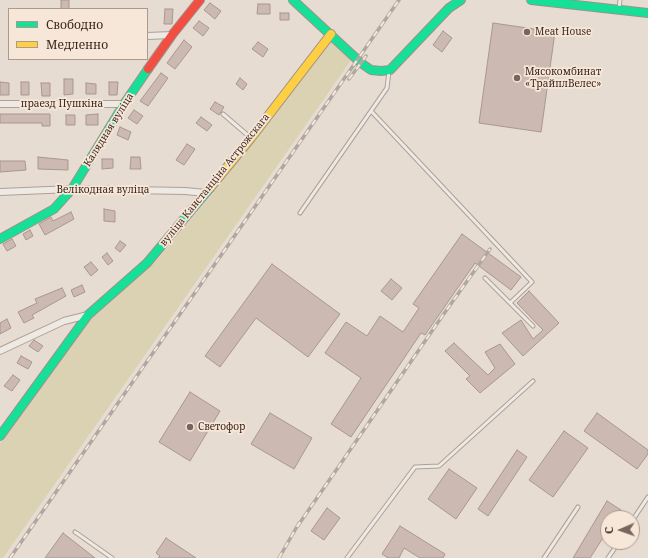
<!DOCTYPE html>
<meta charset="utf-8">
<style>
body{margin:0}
#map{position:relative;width:648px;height:558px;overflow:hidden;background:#e7dcd1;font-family:"Noto Serif",serif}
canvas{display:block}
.legend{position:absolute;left:8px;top:8px;width:140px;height:52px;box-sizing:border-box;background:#f7e7d8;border:1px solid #ad9a8e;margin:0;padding:5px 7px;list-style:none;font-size:12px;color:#3d2720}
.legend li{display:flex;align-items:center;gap:8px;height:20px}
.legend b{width:20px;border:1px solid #ad9a8e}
.north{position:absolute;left:600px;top:510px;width:40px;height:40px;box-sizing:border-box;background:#f7e7d8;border:1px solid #ad9a8e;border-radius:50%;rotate:268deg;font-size:11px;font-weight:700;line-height:16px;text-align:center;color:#3d2720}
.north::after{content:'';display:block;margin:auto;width:14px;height:18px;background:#78665e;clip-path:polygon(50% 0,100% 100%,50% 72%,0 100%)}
</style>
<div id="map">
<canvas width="648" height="558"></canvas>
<ul class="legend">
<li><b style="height:5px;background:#16e098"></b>Свободно</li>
<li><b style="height:5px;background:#ffcf43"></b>Медленно</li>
</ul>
<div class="north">С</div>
</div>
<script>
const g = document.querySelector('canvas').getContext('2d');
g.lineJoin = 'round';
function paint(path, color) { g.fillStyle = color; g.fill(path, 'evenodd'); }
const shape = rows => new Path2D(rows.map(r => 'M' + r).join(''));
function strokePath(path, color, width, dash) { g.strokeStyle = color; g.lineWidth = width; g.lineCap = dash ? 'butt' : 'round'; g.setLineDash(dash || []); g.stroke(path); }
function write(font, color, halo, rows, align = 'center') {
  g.font = font + ' "Noto Serif",serif'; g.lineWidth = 3.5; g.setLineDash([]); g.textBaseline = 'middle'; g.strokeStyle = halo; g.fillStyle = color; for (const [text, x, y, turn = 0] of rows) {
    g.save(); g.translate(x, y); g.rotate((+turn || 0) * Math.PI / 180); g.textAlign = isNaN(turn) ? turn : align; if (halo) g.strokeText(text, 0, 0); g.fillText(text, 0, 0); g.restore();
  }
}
const green = shape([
 [334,37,354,56,3,558,0,558,0,443,92,318,157,260,220,185,298,81]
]);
const building = shape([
 [61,0,69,0,69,9,61,9,61,0],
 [210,3,221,11,215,19,204,10,210,3],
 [258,4,270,4,270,14,257,14,258,4],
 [165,9,173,9,172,24,164,24,165,9],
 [280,13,289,13,289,20,280,20,280,13],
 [199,21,209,28,203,36,193,28,199,21],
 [493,23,555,32,541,132,479,123,493,23],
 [443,31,452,38,442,52,433,45,443,31],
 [184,40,192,47,175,69,167,63,184,40],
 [258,42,268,49,263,57,252,49,258,42],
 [161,73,168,78,148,106,140,101,161,73],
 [240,78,247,84,243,90,236,84,240,78],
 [64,79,73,79,73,94,64,95,64,79],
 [0,82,9,83,9,95,0,95,0,82],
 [21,82,29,82,29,95,21,95,21,82],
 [109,82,118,82,117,95,109,95,109,82],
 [41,83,50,83,50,96,42,96,41,83],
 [86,83,96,84,96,94,86,94,86,83],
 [215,102,224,107,219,115,210,109,215,102],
 [134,110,143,116,137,124,128,118,134,110],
 [0,114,50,114,50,126,42,126,42,123,0,123,0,114],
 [98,114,98,125,86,125,86,115,98,114],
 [66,115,75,115,75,125,66,125,66,115],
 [201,117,212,125,207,131,196,123,201,117],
 [120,127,131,132,128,140,117,135,120,127],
 [187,144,195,149,184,165,176,160,187,144],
 [38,157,68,160,68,170,38,169,38,157],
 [131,157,140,157,141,169,130,169,131,157],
 [102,159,113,159,113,168,102,169,102,159],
 [0,161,25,161,26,170,0,172,0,161],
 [104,209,115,211,115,222,104,221,104,209],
 [71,212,74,219,45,235,39,224,51,217,53,221,71,212],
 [30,230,33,236,26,240,23,234,30,230],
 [462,234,521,277,511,290,475,263,425,335,421,333,351,437,331,424,361,378,325,353,346,322,367,336,380,316,403,332,419,308,413,304,462,234],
 [12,239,16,246,7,251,3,244,12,239],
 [120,241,126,245,120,252,115,248,120,241],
 [107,253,113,261,108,265,102,257,107,253],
 [91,262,98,270,91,276,84,267,91,262],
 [272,264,340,314,308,357,256,318,220,367,205,356,272,264],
 [391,279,402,288,392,300,381,291,391,279],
 [82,285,85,292,74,297,71,290,82,285],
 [62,288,66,296,32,315,34,318,24,323,18,312,37,303,35,299,62,288],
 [529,291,559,323,523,356,502,333,521,320,533,339,543,330,517,303,529,291],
 [7,319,11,328,0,334,0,323,7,319],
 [34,340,43,346,38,352,29,346,34,340],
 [454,343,488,375,495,368,485,352,500,344,515,364,480,393,466,379,470,376,445,351,454,343],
 [21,356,32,362,28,369,17,363,21,356],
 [13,375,20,380,12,391,4,386,13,375],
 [190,392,220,411,190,461,159,442,190,392],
 [270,413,312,438,294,469,251,444,270,413],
 [597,413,648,450,648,454,637,469,584,431,597,413],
 [564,431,588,448,553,497,529,480,564,431],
 [517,450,527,457,488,516,478,509,517,450],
 [449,469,477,488,456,519,428,499,449,469],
 [607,501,621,510,615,518,608,518,608,530,590,558,573,558,607,501],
 [327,508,340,518,324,540,311,531,327,508],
 [400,526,445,554,443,558,420,558,404,548,399,558,388,558,382,554,400,526],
 [63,533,95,558,45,558,63,533],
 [166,538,196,558,158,558,160,556,156,553,166,538]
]);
const lane = shape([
 [619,8,620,0],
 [371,111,532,282,510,303,485,278],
 [223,114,251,138],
 [300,213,387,88,389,71],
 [510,303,533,326],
 [632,521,648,497],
 [75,532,112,558],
 [347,558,415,467,439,466,533,381],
 [544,558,578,507],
 [608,558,619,542]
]);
const street = shape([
 [147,36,172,35],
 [0,104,124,104],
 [0,192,72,189,185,191,206,193],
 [0,351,64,321,88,315]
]);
const fast = shape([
 [293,0,361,63,371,70,381,71,390,70,449,8,461,0],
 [531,0,648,13],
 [0,239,54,209,72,189,124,104,148,69],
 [0,436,88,315,147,263,210,188]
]);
const slow = shape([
 [210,188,251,138,331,34]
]);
const jam = shape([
 [148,69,172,35,200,0]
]);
const rail = shape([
 [349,79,366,56],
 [297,527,443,315,490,249],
 [10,558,399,0],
 [279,558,299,523]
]);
const markers = [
 [527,32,4,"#78665e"],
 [517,78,4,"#78665e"],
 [190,427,4,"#78665e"]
];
const poiNames = [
 ["Meat House",535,32],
 ["Мясокомбинат",525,72],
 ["«ТрайплВелес»",525,84],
 ["Светофор",198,427]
];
const streetNames = [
 ["праезд Пушкіна",62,104],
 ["Калядная вуліца",109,130,-58],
 ["вуліца Канстанціна Астрожскага",215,180,-51],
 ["Велікодная вуліца",103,190]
];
paint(green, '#dad2b3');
paint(building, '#ccb9b1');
strokePath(building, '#a8978f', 1);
strokePath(lane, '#ada199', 5);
strokePath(street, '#ada199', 8);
strokePath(fast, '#9d9189', 10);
strokePath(slow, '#9d9189', 10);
strokePath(jam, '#9d9189', 10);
strokePath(lane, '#efe9e3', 3);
strokePath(street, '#efe9e3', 6);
strokePath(fast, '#16e098', 8);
strokePath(slow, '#ffcf43', 8);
strokePath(jam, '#f24e42', 8);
strokePath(rail, '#afa7a2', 3.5);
strokePath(rail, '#f7e7d8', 2, [6]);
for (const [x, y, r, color] of markers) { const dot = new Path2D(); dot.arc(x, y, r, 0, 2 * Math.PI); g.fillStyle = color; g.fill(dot); strokePath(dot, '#f7e7d8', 1.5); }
write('10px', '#3d2720', '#f7e7d8', poiNames, 'left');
write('10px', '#3d2720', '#f7e7d8', streetNames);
</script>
